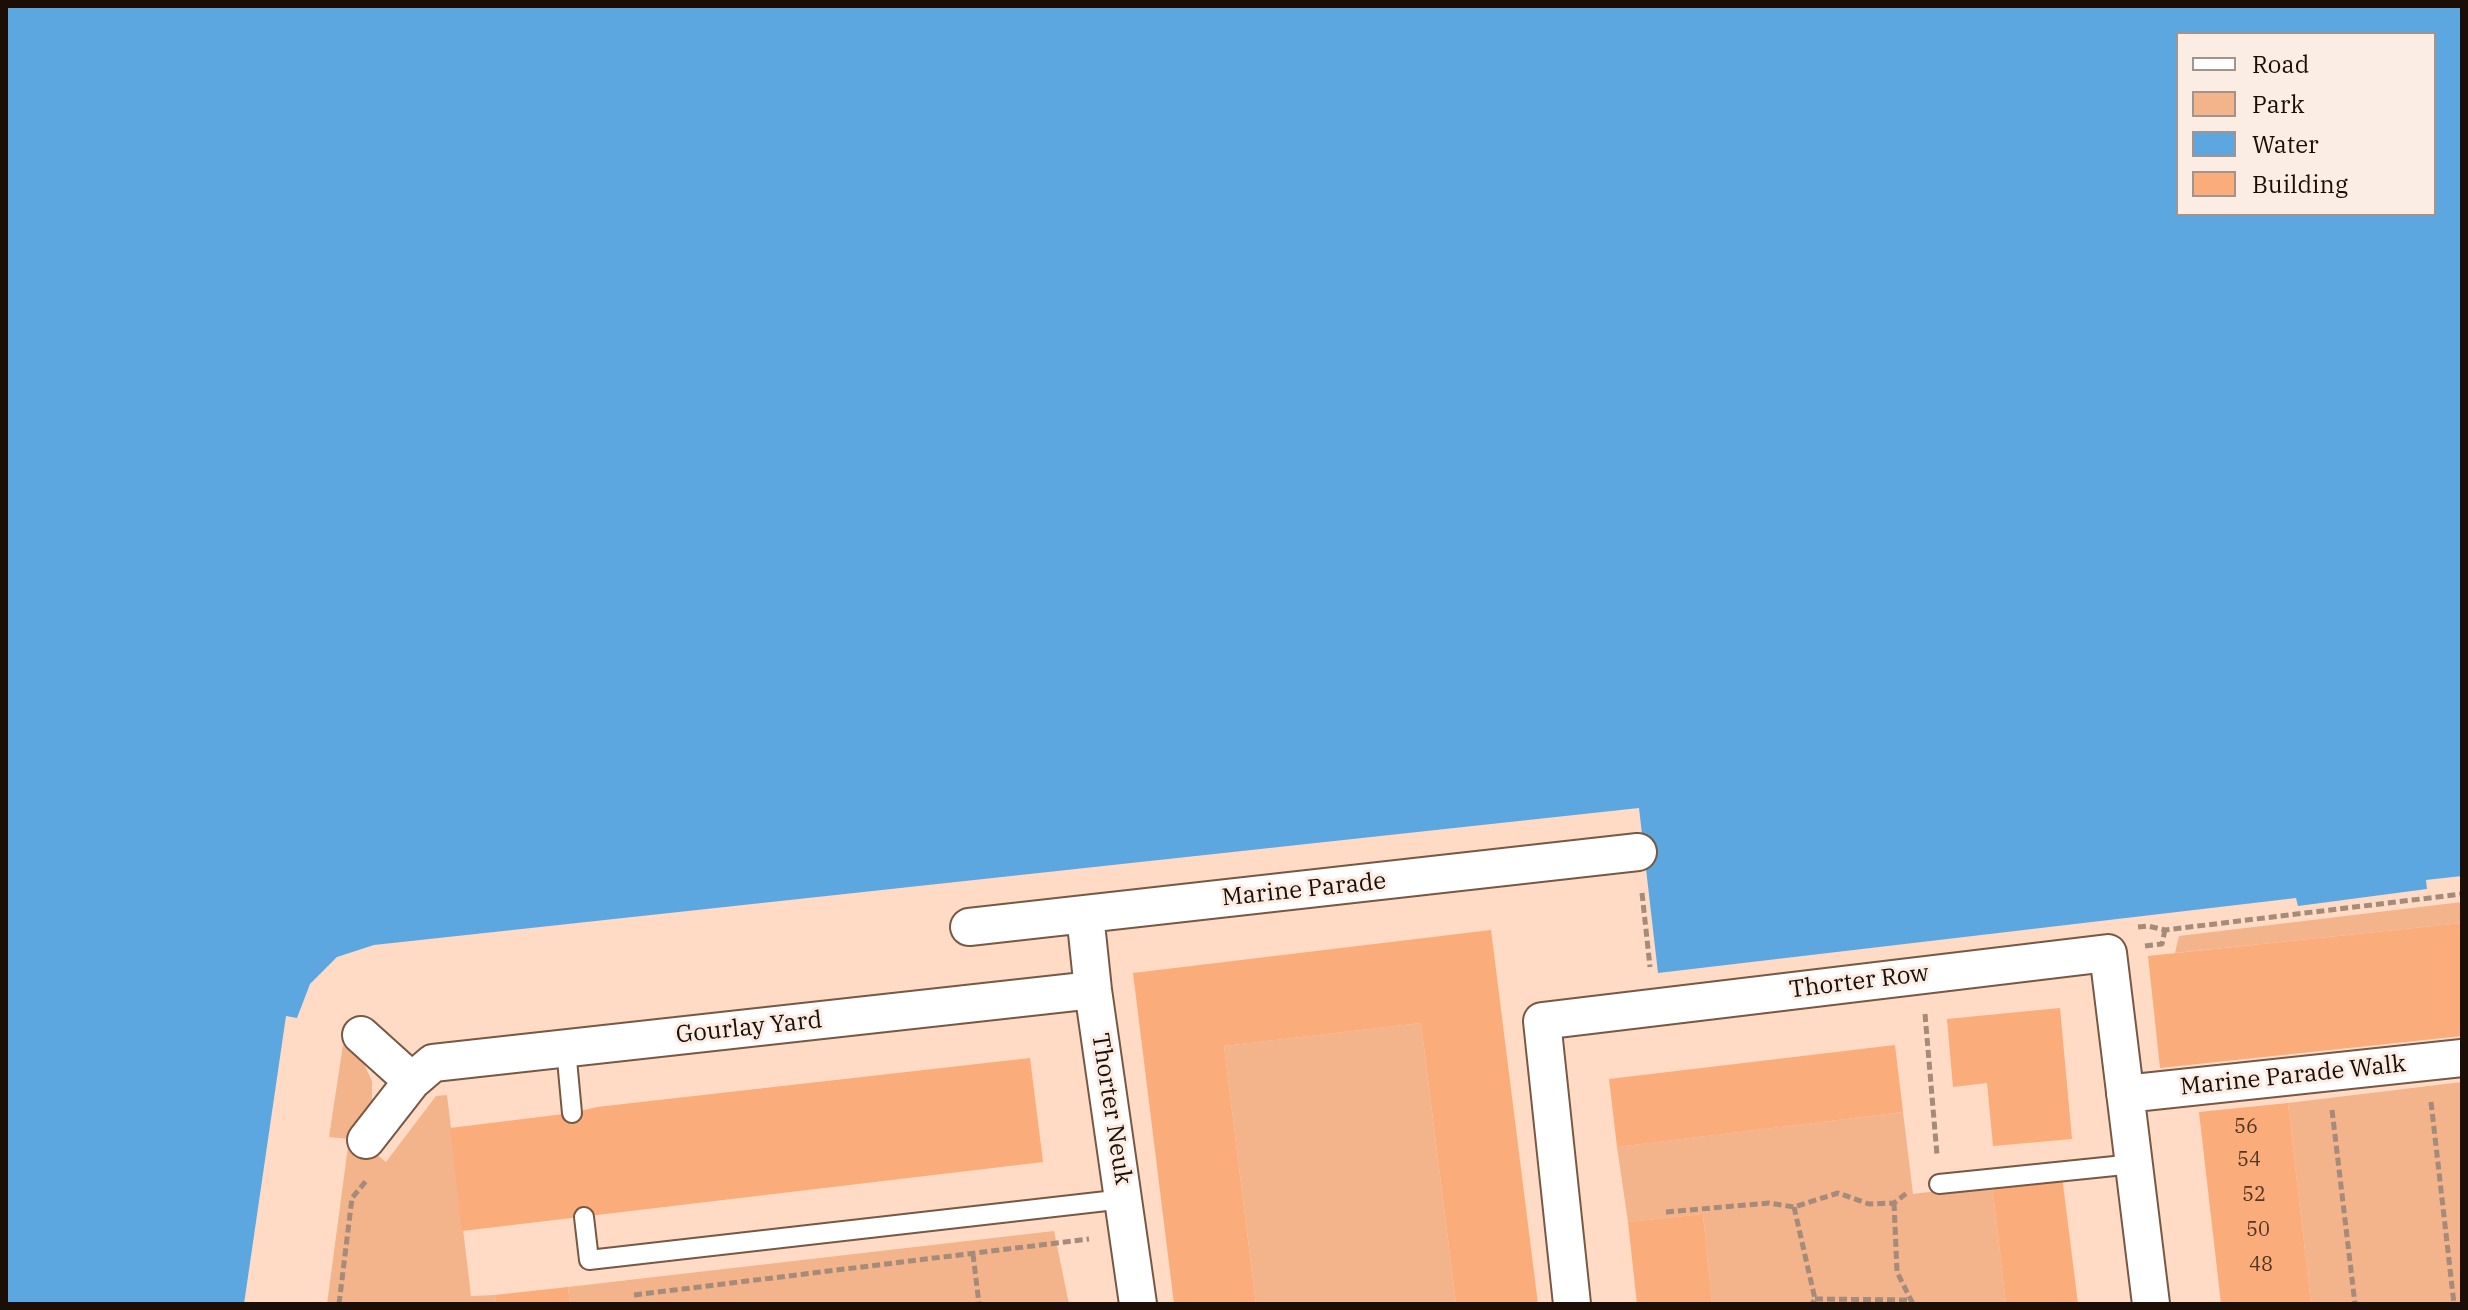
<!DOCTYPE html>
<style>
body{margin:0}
#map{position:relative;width:2468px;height:1310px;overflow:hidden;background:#ffdbc5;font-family:"IBM Plex Serif",serif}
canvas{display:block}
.frame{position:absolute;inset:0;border:8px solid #1a0e07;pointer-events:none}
.legend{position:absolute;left:2176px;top:32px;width:260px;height:184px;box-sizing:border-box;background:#fcede4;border:2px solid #a2948c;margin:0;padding:10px 14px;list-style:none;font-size:24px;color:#1a0e07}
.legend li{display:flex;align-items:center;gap:16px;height:40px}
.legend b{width:40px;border:2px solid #a2948c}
</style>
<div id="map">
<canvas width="2468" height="1310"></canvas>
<div class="frame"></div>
<ul class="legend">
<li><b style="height:10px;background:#fff"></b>Road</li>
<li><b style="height:22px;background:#f3b38b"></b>Park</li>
<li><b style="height:22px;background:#5da7e0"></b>Water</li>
<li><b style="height:22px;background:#faac7a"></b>Building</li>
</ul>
</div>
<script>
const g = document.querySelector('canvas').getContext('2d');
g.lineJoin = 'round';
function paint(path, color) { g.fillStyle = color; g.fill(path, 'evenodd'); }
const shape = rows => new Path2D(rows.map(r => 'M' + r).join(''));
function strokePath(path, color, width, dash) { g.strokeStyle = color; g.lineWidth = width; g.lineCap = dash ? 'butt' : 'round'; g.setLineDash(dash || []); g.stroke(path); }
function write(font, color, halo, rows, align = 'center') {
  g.font = font + ' "IBM Plex Serif",serif'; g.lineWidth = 6; g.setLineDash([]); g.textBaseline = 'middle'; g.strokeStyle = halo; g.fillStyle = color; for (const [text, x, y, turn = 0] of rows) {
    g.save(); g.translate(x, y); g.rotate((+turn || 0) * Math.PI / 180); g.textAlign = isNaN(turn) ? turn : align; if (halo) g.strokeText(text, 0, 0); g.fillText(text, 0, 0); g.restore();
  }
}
const green = shape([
 [2462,902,2462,923,2175,953,2179,936],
 [1421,1023,1456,1304,1256,1304,1224,1046],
 [343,1045,363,1062,372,1081,372,1104,349,1132,386,1162,436,1096,447,1095,471,1296,495,1295,496,1304,327,1304,349,1139,329,1137],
 [2462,1082,2462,1304,2311,1304,2288,1103],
 [1903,1112,1913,1194,1992,1184,2006,1304,1712,1304,1703,1214,1628,1222,1617,1147],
 [1054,1231,1069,1304,570,1304,568,1287]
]);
const water = shape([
 [6,6,2462,6,2462,876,2426,880,2427,889,2298,906,2296,898,1658,973,1639,808,374,945,337,957,310,984,297,1018,286,1016,244,1304,6,1304],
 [2178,34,2434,34,2434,214,2178,214]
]);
const building = shape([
 [2462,923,2462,1036,2160,1068,2148,956],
 [1491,930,1538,1304,1456,1304,1421,1023,1224,1046,1256,1304,1174,1304,1133,973],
 [2060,1008,2072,1139,1993,1146,1987,1083,1953,1087,1947,1019],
 [1895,1045,1903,1112,1617,1147,1609,1079],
 [1030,1058,1043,1162,462,1231,450,1128,572,1113,597,1107],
 [2288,1103,2311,1304,2221,1304,2199,1112],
 [2062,1176,2078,1304,2006,1304,1992,1184],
 [1703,1214,1712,1304,1637,1304,1628,1222],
 [568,1287,570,1304,496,1304,495,1295]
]);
const path = shape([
 [1642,893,1650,967],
 [2138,927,2148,926,2165,930,2462,894],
 [2145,946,2162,944,2165,930],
 [1925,1014,1937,1155],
 [2431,1102,2454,1304],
 [2332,1110,2355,1304],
 [1894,1203,1897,1272,1913,1304],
 [1794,1207,1815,1299,1812,1304],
 [1666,1212,1769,1203,1794,1207,1838,1193,1869,1204,1894,1203,1908,1192],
 [973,1254,979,1304],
 [634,1295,1089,1239],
 [1815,1299,1911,1300],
 [339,1304,352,1198,366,1181]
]);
const lane = shape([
 [566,1049,572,1113],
 [1939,1184,2134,1164],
 [584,1217,589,1260,1124,1199]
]);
const street = shape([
 [1085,914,1093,990,1138,1304],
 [969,927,1638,852],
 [361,1035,412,1081],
 [2125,1094,2462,1058],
 [366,1140,412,1081,433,1063,1093,990],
 [1572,1304,1542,1021,2108,953,2151,1304]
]);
const numberNames = [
 ["56",2246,1127],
 ["54",2249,1160],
 ["52",2254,1195],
 ["50",2258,1230],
 ["48",2261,1265]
];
const streetNames = [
 ["Marine Parade",1304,890,-6],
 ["Thorter Row",1859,982,-7],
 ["Gourlay Yard",749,1028,-6],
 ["Marine Parade Walk",2293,1076,-6],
 ["Thorter Neuk",1111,1109,81]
];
paint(green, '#f3b38b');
paint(water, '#5da7e0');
paint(building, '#faac7a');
strokePath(lane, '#775845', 22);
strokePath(street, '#775845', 40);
strokePath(path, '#a58b7a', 5, [8, 4]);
strokePath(lane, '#fff', 18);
strokePath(street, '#fff', 36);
write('20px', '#523624', null, numberNames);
write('24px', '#1a0e07', '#fcede4', streetNames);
</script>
